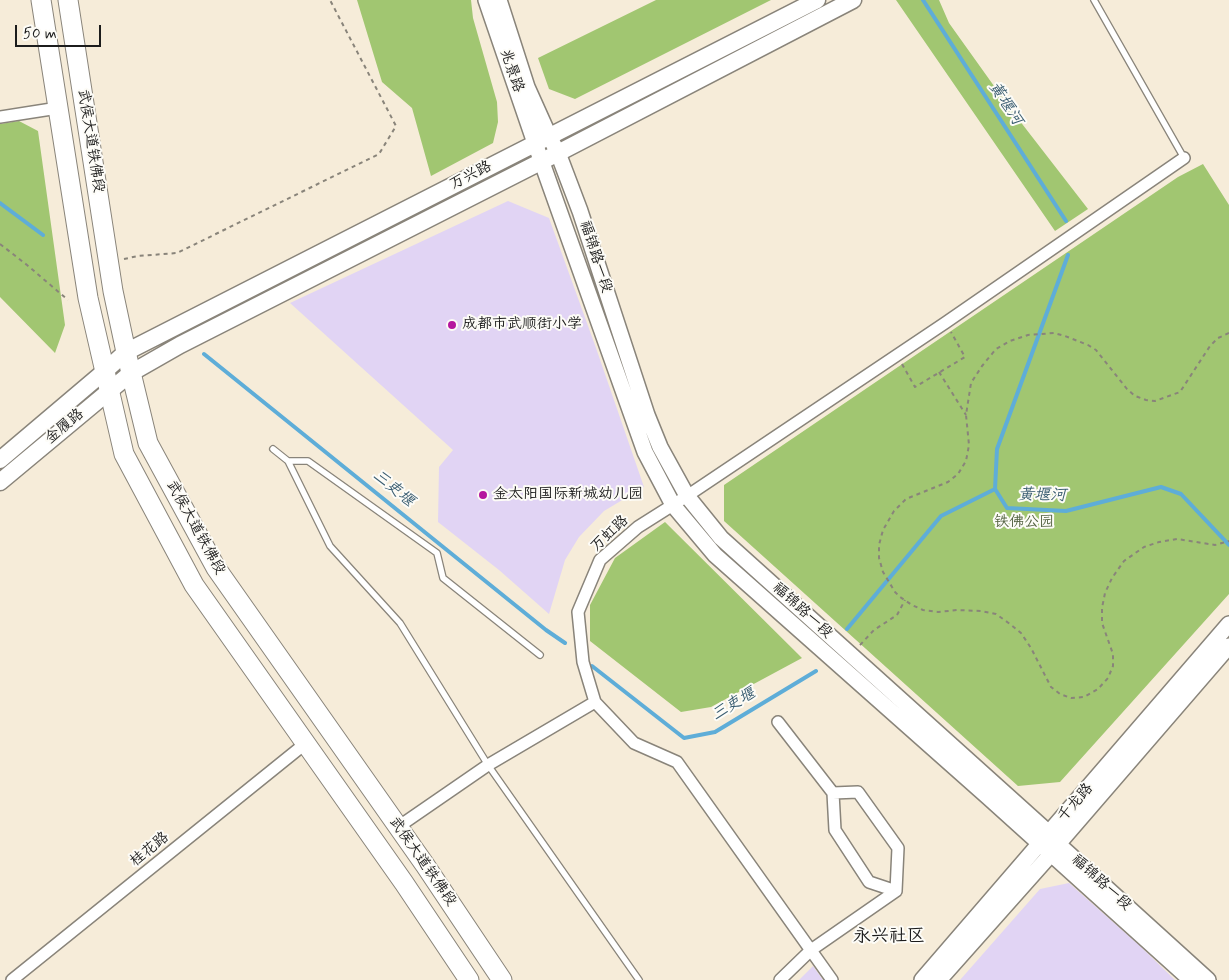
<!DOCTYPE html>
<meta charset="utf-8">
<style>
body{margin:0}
#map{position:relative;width:1229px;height:980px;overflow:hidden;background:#f6ecd9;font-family:Mynerve,sans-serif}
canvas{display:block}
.scale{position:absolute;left:15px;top:25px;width:86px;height:22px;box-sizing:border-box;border:2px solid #1c1c1c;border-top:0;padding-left:6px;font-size:15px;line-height:18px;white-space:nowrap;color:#1c1c1c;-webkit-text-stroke:4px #fdfcf7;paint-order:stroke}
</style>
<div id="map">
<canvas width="1229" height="980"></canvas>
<div class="scale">50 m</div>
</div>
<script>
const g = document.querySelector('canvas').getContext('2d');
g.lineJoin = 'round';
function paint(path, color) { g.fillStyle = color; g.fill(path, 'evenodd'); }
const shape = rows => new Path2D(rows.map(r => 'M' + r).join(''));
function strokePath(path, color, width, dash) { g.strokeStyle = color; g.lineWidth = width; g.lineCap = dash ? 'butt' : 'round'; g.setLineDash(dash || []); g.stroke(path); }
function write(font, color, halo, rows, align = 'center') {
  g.font = font + ' Mynerve,"LXGW WenKai TC",sans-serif'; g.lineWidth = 4; g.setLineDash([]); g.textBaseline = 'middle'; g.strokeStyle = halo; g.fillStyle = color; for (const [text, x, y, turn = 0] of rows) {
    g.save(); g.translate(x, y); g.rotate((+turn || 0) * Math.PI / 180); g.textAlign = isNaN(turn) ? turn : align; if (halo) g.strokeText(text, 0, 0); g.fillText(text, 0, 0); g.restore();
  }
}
const built = shape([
 [508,201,549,218,596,348,644,487,604,511,579,537,565,560,549,614,499,570,438,522,439,467,453,450,290,303],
 [1069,883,1140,946,1175,980,960,980,1040,889],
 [813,966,823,980,799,980]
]);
const green = shape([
 [357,0,471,0,473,18,497,102,498,122,493,143,431,176,412,108,382,82],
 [656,0,771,0,575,99,549,89,538,58],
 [896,0,939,0,949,23,1009,107,1088,209,1055,231],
 [19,121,38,131,65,325,55,353,0,297,0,124],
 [1203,164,1229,205,1229,594,1060,782,1018,786,724,521,724,485,1178,177],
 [665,522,802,658,711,707,681,712,590,641,590,605,615,558]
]);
const stream = shape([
 [923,0,1066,221],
 [0,203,43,235],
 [1068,255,997,449,995,489,1007,508,1066,511,1161,487,1181,494,1229,545],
 [204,354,546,630,565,643],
 [847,629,941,516,995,489],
 [592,666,684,738,715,732,816,671]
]);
const path = shape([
 [0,244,27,265,68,300],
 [124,259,138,256,177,253,379,154,396,126,330,0],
 [1229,333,1218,338,1210,346,1180,392,1155,401,1146,400,1135,396,1127,389,1096,350,1088,345,1065,336,1054,333,1028,335,1010,341,996,349,982,366,971,383,966,415,969,445,966,461,958,474,948,482,906,499,894,511,883,530,879,545,879,558,883,572,895,592,900,597,912,605,923,610,938,612,957,610,981,611,996,614,1010,624,1021,633,1031,648,1051,687,1060,694,1071,698,1084,697,1098,689,1108,678,1113,666,1113,654,1102,623,1102,608,1105,593,1112,578,1124,561,1144,547,1159,542,1177,539,1215,545,1229,541],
 [902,364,915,387,965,357,951,332],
 [939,372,966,415],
 [860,645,874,630,897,615,905,600]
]);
const service = shape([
 [1094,0,1184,158],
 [273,449,288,461,330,546,400,623,488,765,639,980],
 [288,461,308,461,437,553,443,578,540,655]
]);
const minor = shape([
 [0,117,58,108],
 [595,702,583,662,578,612,600,560,638,527,687,496,945,323,1184,158],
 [778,722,833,793,858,792,898,848,896,891,811,950,780,980],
 [833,793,835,830,869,882,896,891],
 [398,827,488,765,595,702,634,743,677,762,832,980],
 [12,980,306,743]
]);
const tertiary = shape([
 [486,0,535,143,645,452,673,505,715,555,988,797,1191,980],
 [499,0,527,87,549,136,558,153,580,211,647,415,660,447,687,496,721,538,1050,834,1058,844,1208,980],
 [922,980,1229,624],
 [939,980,1051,854,1058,844,1229,646]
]);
const secondary = shape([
 [0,460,105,371,126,352,817,0],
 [0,482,131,373,180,345,558,153,853,0]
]);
const primary = shape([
 [41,0,88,298,124,454,194,585,404,883,469,980],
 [68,0,113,291,126,352,148,443,216,568,425,865,502,980]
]);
const markers = [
 [452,325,5,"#b5179e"],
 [483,495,5,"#b5179e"]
];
const streetNames = [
 ["兆景路",511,71,71],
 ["武侯大道铁佛段",90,141,81],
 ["万兴路",471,176,-27],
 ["福锦路一段",595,257,72],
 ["金履路",65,427,-40],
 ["武侯大道铁佛段",195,528,61],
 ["万虹路",610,534,-43],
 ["福锦路一段",802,611,42],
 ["千龙路",1076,803,-49],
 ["桂花路",150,850,-39],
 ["武侯大道铁佛段",422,862,55],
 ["福锦路一段",1101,883,42]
];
const poiNames = [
 ["成都市武顺街小学",462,325],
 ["金太阳国际新城幼儿园",493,495]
];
const parkNames = [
 ["铁佛公园",1024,523]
];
const waterNames = [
 ["黄堰河",1005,104,57],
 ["三吏堰",393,489,39],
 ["黄堰河",1042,496,1],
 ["三吏堰",734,705,-31]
];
const quarterNames = [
 ["永兴社区",889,937]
];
paint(built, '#e1d4f4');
paint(green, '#a1c671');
strokePath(stream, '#5eadd8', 4);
strokePath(service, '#89847a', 8);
strokePath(minor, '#89847a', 14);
strokePath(tertiary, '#89847a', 18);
strokePath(secondary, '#89847a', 19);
strokePath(primary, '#89847a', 21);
strokePath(path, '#89847a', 2, [4, 4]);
strokePath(service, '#fff', 5.5);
strokePath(minor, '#fff', 11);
strokePath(tertiary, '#fff', 15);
strokePath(secondary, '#fff', 16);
strokePath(primary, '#fff', 19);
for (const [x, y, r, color] of markers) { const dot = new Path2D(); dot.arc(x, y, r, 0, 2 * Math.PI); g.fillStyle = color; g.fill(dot); strokePath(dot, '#fdfcf7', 2); }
write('15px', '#1c1c1c', '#fdfcf7', streetNames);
write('15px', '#1c1c1c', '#fdfcf7', poiNames, 'left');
write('15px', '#51603e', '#fdfcf7', parkNames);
write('italic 16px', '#3a5d71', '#fdfcf7', waterNames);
write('18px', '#1c1c1c', '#fdfcf7', quarterNames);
</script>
